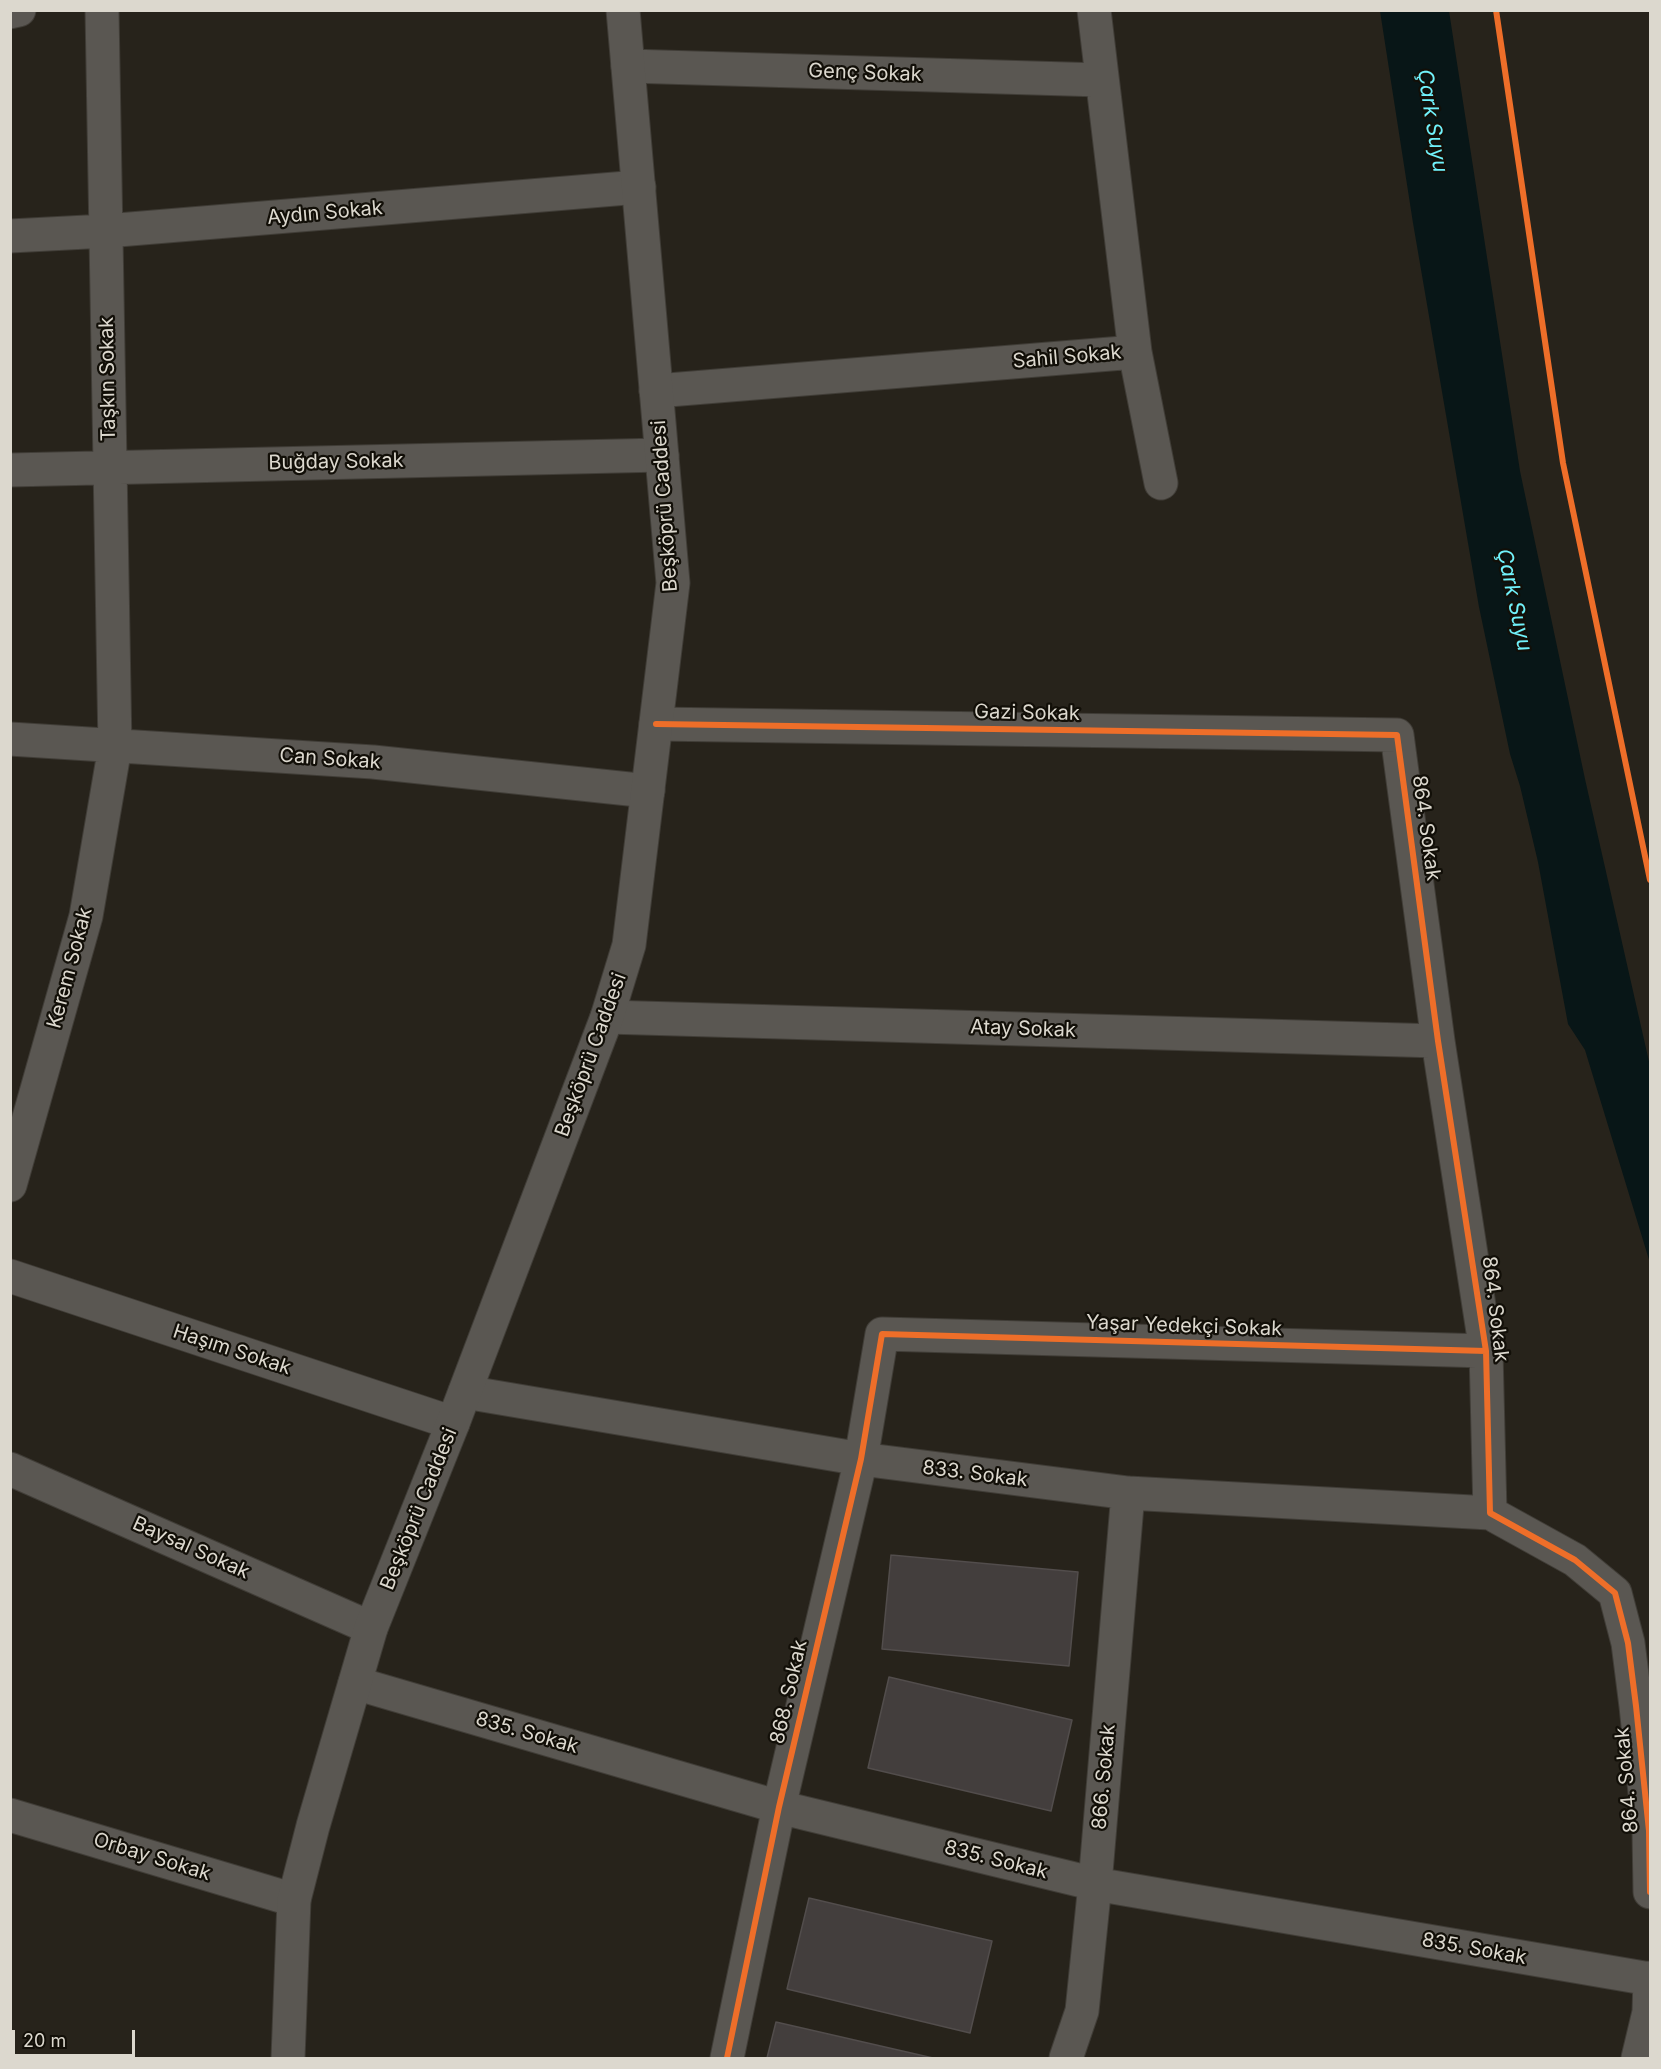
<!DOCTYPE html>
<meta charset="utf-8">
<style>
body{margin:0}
#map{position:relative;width:1661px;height:2069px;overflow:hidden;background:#27231b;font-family:Inter,sans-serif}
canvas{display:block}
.frame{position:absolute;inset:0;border:12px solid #dcd8ce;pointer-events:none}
.scale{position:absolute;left:12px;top:2030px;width:123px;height:27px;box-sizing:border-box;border:3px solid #dcd8ce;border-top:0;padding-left:8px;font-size:18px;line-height:21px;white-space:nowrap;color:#dcd8ce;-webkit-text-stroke:4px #120f08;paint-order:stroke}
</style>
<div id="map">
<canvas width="1661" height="2069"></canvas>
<div class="frame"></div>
<div class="scale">20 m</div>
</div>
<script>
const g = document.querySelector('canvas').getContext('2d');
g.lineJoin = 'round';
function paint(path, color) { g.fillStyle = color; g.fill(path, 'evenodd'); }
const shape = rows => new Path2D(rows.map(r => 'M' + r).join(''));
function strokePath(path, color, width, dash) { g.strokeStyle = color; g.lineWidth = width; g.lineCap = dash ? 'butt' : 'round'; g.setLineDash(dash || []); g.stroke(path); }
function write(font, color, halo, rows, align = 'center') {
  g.font = font + ' Inter,sans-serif'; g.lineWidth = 4.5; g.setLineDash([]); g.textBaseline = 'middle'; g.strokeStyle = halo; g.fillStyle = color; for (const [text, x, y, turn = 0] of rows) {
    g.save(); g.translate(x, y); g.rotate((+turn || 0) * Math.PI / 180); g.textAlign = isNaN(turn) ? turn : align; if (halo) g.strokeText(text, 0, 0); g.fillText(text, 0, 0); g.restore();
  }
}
const water = shape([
 [1380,11,1449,11,1520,471,1585,779,1650,1066,1650,1263,1585,1050,1568,1024,1538,862,1520,786,1510,754,1479,607,1413,223]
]);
const building = shape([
 [891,1555,1078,1572,1069,1666,882,1649,891,1555],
 [889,1677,1072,1720,1051,1811,868,1768,889,1677],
 [809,1898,992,1941,970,2033,787,1989,809,1898],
 [776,2022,933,2058,767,2058,776,2022]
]);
const street = shape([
 [10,12,19,10],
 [628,66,1101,80],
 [10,236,106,231,639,187],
 [1135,352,1161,483],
 [656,391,1135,352,1094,10],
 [10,470,662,455],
 [656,724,1397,735,1438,1041,1486,1351,1490,1513,1575,1560,1615,1593,1628,1643,1636,1706,1649,1831,1650,1892],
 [10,739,373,762,648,791],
 [607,1017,1438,1041],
 [10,1185,86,916,115,747,102,10],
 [10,1276,453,1423],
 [465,1392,861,1459,1128,1493,1490,1513],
 [10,1469,371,1628],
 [355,1683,779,1807,1095,1884,1650,1979],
 [10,1815,294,1900],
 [727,2058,779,1807,861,1459,882,1334,1486,1351],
 [1066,2058,1082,2011,1095,1884,1128,1493],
 [1638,2058,1649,2012,1650,1978]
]);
const secondary = shape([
 [288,2058,294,1900,313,1826,371,1628,453,1423,607,1017,629,945,673,583,623,10]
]);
const cycleway = shape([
 [1496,10,1563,463,1650,880],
 [656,724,1397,735,1438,1041,1486,1351,1490,1513,1575,1560,1615,1593,1628,1643,1636,1706,1649,1831,1650,1892],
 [727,2058,779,1807,861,1459,882,1334,1486,1351]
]);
const streetNames = [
 ["Genç Sokak",865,73,2],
 ["Aydın Sokak",325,213,-5],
 ["Sahil Sokak",1067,357,-5],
 ["Taşkın Sokak",108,379,-91],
 ["Buğday Sokak",336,462,-1],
 ["Beşköprü Caddesi",665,506,-94],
 ["Gazi Sokak",1027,713,1],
 ["Can Sokak",330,759,4],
 ["864. Sokak",1426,828,82],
 ["Kerem Sokak",70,968,-75],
 ["Atay Sokak",1023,1029,2],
 ["Beşköprü Caddesi",591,1055,-70],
 ["864. Sokak",1495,1309,83],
 ["Yaşar Yedekçi Sokak",1184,1326,2],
 ["Haşım Sokak",232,1350,18],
 ["833. Sokak",975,1474,7],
 ["Beşköprü Caddesi",419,1509,-68],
 ["Baysal Sokak",191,1548,24],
 ["868. Sokak",789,1692,-77],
 ["835. Sokak",527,1733,16],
 ["866. Sokak",1104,1777,-85],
 ["864. Sokak",1627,1780,-95],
 ["Orbay Sokak",152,1857,17],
 ["835. Sokak",996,1860,14],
 ["835. Sokak",1474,1949,10]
];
const waterNames = [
 ["Çark Suyu",1432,121,81],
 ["Çark Suyu",1514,600,78]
];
paint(water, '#081617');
paint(building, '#433e3d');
strokePath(building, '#524d4c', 1.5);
strokePath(street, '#403d37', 35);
strokePath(secondary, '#403d37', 35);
strokePath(street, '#5a5752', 33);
strokePath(secondary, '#5a5752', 33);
strokePath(cycleway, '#ee6e29', 6);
write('20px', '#dcd8ce', '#120f08', streetNames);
write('italic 21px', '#70f2fb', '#120f08', waterNames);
</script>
